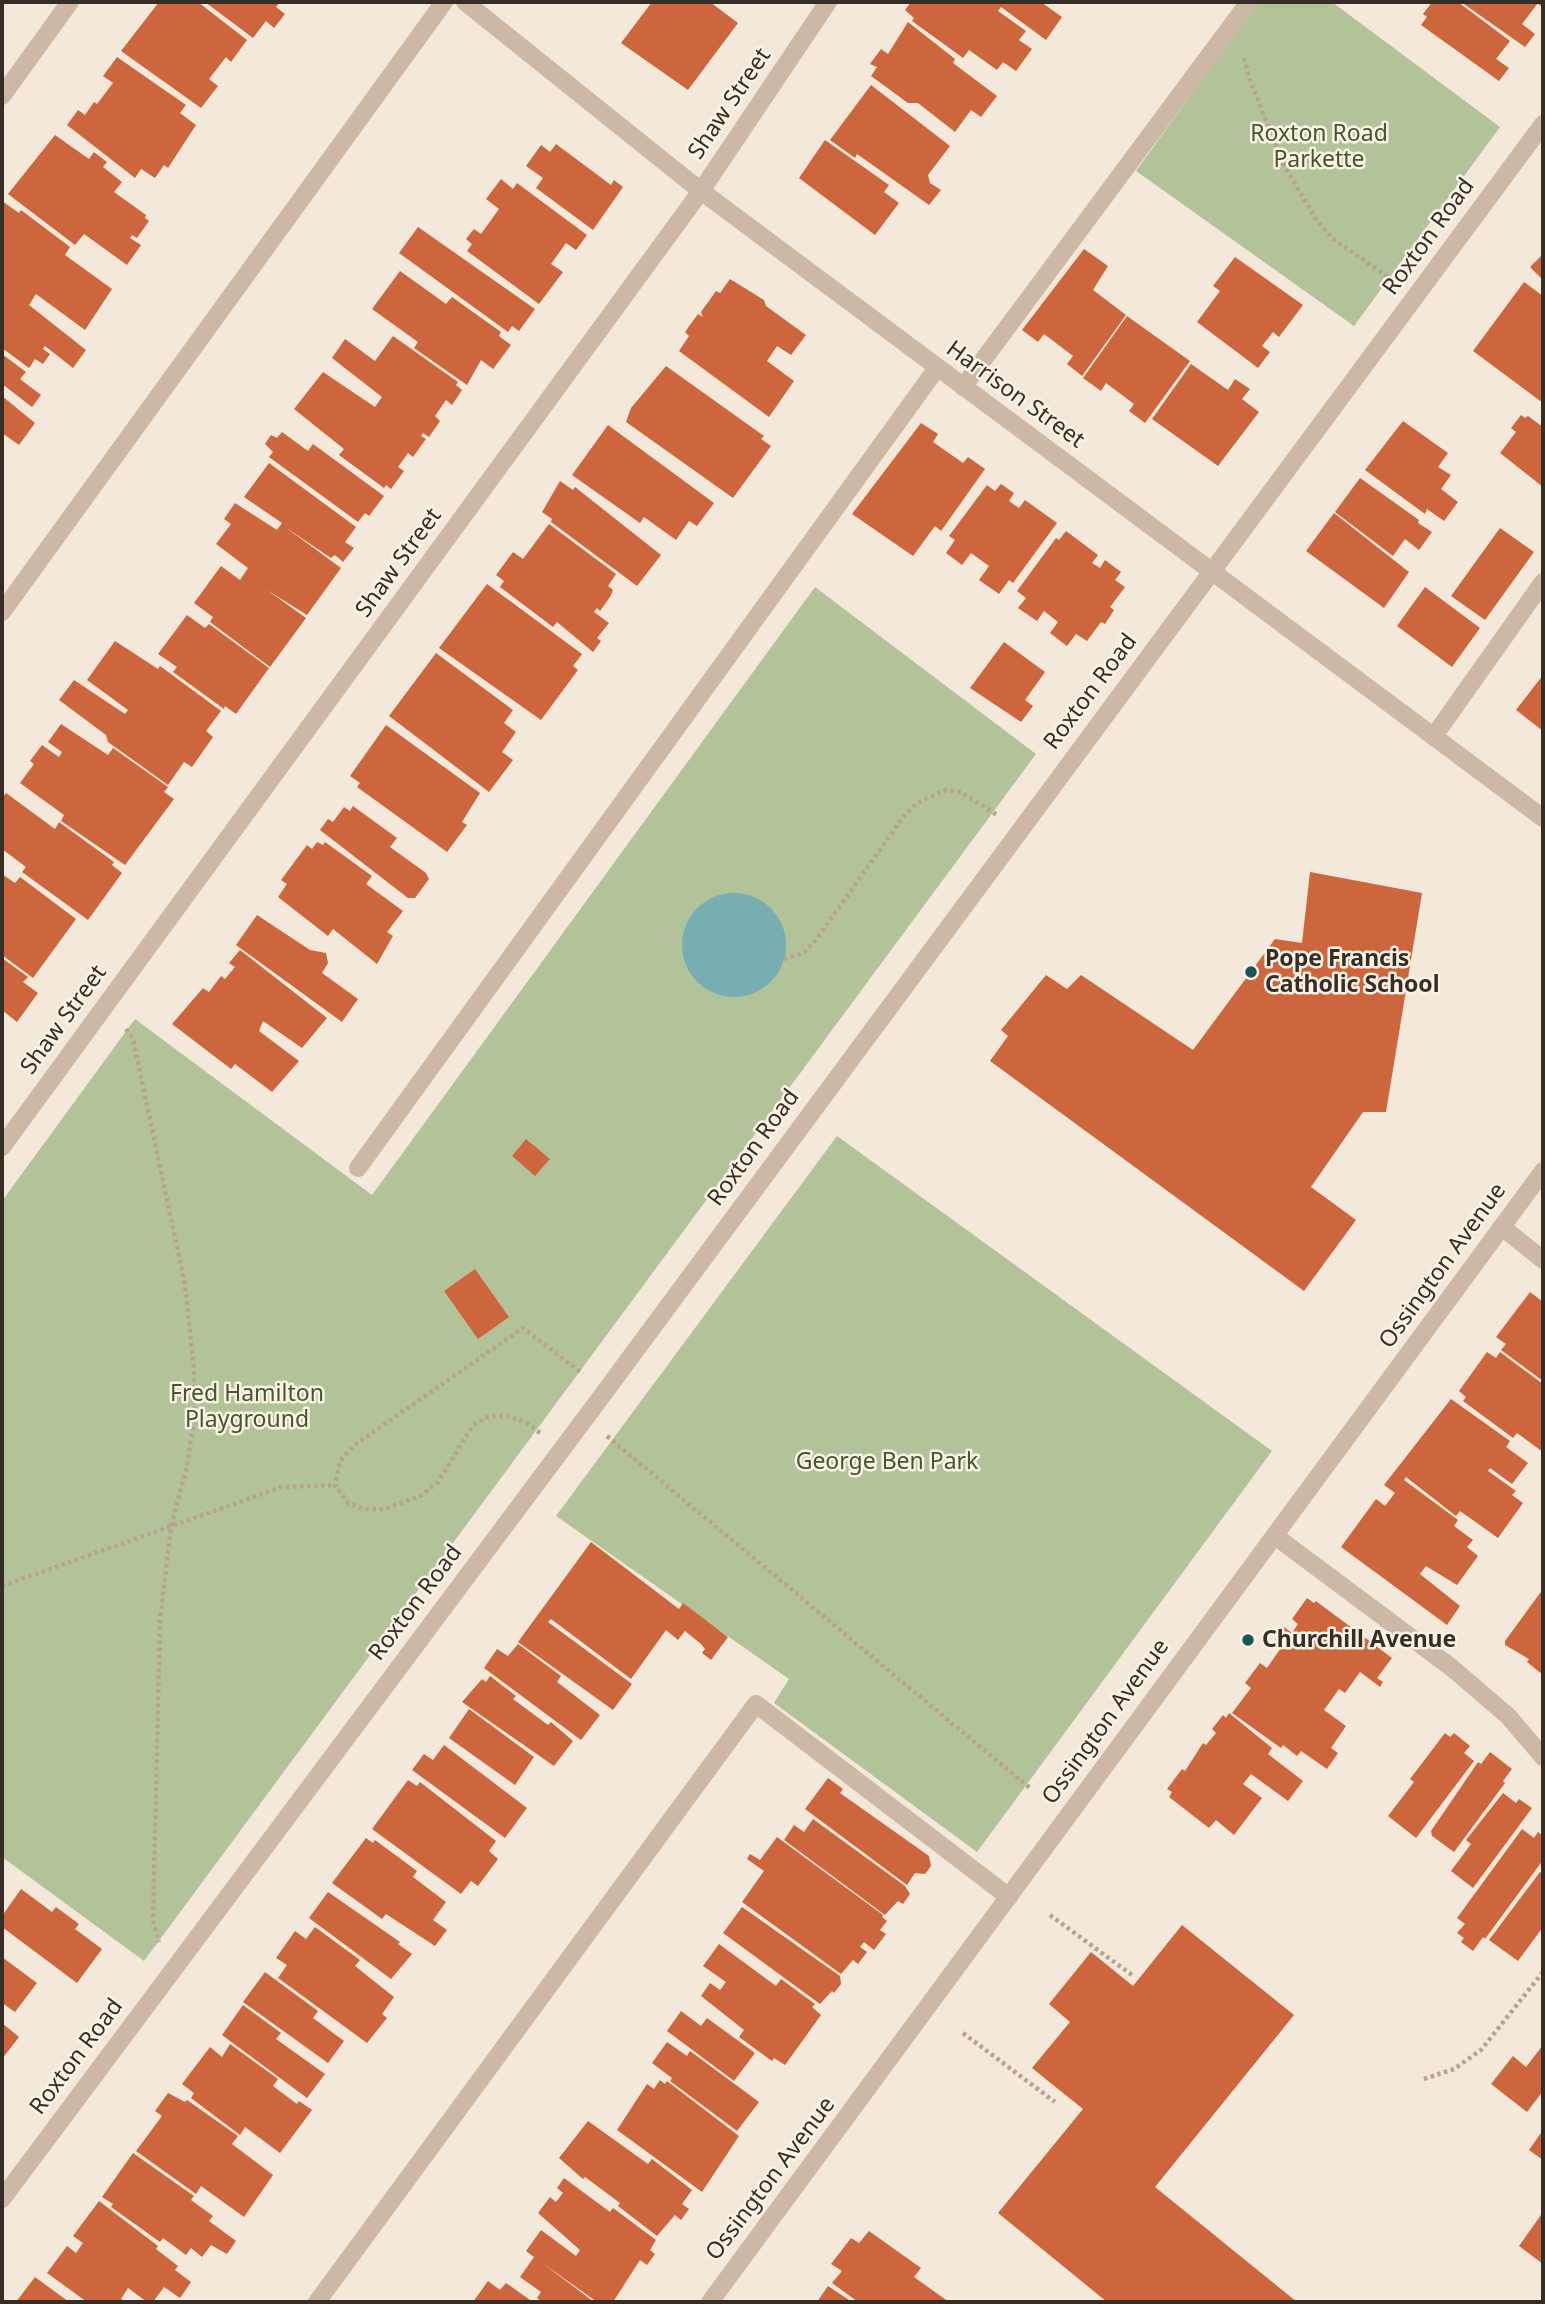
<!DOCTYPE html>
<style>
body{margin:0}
#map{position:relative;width:1545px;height:2304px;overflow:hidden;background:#f3e8da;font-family:"Noto Sans",sans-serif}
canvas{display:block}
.frame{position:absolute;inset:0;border:4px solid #372d27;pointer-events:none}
</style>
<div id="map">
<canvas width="1545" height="2304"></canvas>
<div class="frame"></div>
</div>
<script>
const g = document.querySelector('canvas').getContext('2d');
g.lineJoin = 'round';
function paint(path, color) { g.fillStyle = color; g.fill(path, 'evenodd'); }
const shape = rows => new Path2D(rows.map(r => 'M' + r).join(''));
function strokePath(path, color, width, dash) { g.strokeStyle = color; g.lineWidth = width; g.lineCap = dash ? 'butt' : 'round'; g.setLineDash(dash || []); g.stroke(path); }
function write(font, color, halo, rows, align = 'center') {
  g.font = font + ' "Noto Sans",sans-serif'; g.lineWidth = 5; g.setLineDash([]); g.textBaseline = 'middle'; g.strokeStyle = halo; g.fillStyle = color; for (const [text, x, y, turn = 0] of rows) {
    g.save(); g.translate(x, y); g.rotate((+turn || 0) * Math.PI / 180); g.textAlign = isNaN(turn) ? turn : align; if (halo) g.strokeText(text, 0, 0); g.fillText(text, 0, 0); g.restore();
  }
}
const green = shape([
 [1258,2,1332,2,1500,127,1354,326,1136,171],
 [815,587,1036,754,144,1961,2,1857,2,1201,135,1019,372,1195],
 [837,1136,1272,1451,977,1852,774,1703,789,1679,556,1516]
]);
const water = shape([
 '682 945a52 52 0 1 1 104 0a52 52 0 1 1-104 0Z'
]);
const building = shape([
 [159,2,198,2,247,40,231,62,226,57,209,79,218,86,201,108,121,51],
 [205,2,280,2,276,7,285,14,274,28,266,21,253,38],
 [652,2,710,2,738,23,688,90,621,43],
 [911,2,1041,2,1062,17,1046,40,1001,7,998,11,1026,31,1019,40,1032,49,1016,71,1003,62,997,70,969,50,963,58,912,21,914,18,905,10],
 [1432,2,1458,2,1510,41,1496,59,1509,68,1499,81,1421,25,1427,17,1423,14],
 [1461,2,1543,2,1540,6,1538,3,1522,24,1535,34,1525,47],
 [908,22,955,59,953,63,997,96,981,117,971,110,955,132,918,103,908,103,871,76,877,67,870,64,881,49,888,54],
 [117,57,186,105,180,113,196,125,168,168,164,165,155,178,141,169,135,178,67,125,78,110,85,115,94,102,97,104,113,83,103,76],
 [871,85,950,146,928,175,930,183,941,190,929,205,857,154,855,158,830,140],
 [55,135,89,159,94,152,107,162,103,167,122,182,114,192,146,215,145,218,149,221,137,238,132,235,130,238,141,245,127,265,84,234,75,245,8,194],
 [825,140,889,185,884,192,899,203,875,235,799,178],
 [556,144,611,185,614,180,623,187,593,230,536,188,543,178,526,166,541,145,550,152],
 [501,179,513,189,517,183,587,235,576,250,566,243,551,264,563,272,539,304,467,251,472,244,466,239,474,229,481,234,499,209,486,199],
 [2,201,19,213,21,210,70,247,65,255,112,289,85,330,36,294,29,305,86,350,73,368,45,346,43,349,50,354,43,364,35,359,29,368,2,348],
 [418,227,535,309,519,331,512,326,508,332,399,253],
 [1084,249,1108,266,1093,290,1126,315,1082,376,1067,364,1073,356,1044,334,1038,342,1022,330],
 [1543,254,1543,280,1530,267],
 [1235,257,1303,305,1279,337,1273,332,1262,346,1270,352,1258,368,1197,322,1220,291,1213,286],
 [400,271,446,304,452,297,501,332,499,336,511,345,493,369,481,360,467,385,414,348,418,342,372,309],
 [730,279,764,300,766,306,806,335,791,355,777,346,767,361,794,381,769,417,679,351,689,336,685,332,698,314,703,317,701,312,716,291,720,293],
 [1524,282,1543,296,1543,403,1473,351],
 [1127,316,1190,361,1145,423,1129,411,1134,404,1106,383,1101,391,1083,378],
 [393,336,458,382,456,385,462,390,452,405,446,400,435,416,440,421,429,437,423,433,421,436,426,439,413,457,408,453,398,467,404,471,391,489,386,485,384,488,339,455,344,449,294,409,323,372,375,407,382,397,332,358,345,339,375,361],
 [2,354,26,372,20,379,41,395,32,407,2,384],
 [1191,364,1228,390,1235,379,1250,389,1242,399,1259,412,1218,466,1152,419],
 [666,366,764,436,761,439,771,446,733,498,626,422,631,408],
 [2,396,35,423,19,445,2,433],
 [1521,415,1525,418,1528,416,1543,427,1543,487,1500,453,1516,432,1511,428],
 [1403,421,1448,453,1438,467,1451,475,1441,489,1458,502,1444,521,1427,509,1425,514,1365,470],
 [921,423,938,434,933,442,963,463,968,457,985,469,941,531,935,526,913,556,852,514],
 [608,425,714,503,697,526,689,521,676,540,644,517,640,523,572,475],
 [282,432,308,451,313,444,384,496,369,516,365,513,358,522,269,457,273,452,265,444,271,435,277,438],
 [269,463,356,527,345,542,354,548,343,562,335,555,331,558,285,527,341,568,307,615,267,590,306,618,270,667,210,622,213,617,194,603,221,566,240,580,248,568,216,544,231,524,224,519,235,503,277,530,282,523,244,497],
 [1360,478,1419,520,1418,523,1432,532,1419,550,1405,539,1393,556,1335,512],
 [560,481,573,490,575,487,661,555,637,586,551,522,552,519,542,512],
 [1001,484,1014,493,1009,501,1019,508,1025,500,1057,523,1013,583,1009,580,999,594,979,580,989,566,971,553,962,565,946,553,955,540,949,536,987,485,995,491],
 [1334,513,1409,572,1384,608,1306,551],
 [549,524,616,574,608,586,613,590,610,597,600,611,597,608,594,612,609,623,597,638,601,641,593,652,557,622,553,627,500,587,504,581,496,575,513,552,523,559],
 [1500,528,1534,552,1485,620,1451,596],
 [1066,531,1098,555,1092,563,1100,568,1105,560,1121,572,1115,580,1125,587,1110,607,1114,610,1105,624,1101,622,1087,641,1076,634,1067,646,1050,633,1058,622,1044,611,1037,621,1018,608,1026,598,1017,591,1056,538,1059,540],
 [487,584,582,654,573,666,578,670,541,720,439,648],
 [1425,587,1480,628,1452,667,1397,626],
 [187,615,205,628,209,624,269,668,236,714,225,706,224,709,173,672,177,667,158,654],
 [115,641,158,669,160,666,221,711,206,731,213,737,192,767,184,762,168,785,108,742,106,735,59,700,74,680,125,714,128,710,87,680],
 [1004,642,1045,672,1025,700,1033,706,1021,722,970,688],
 [436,653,513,710,504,723,516,732,502,752,513,760,489,792,389,716],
 [1543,675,1543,731,1516,710],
 [61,724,108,755,113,748,168,787,164,792,174,799,125,865,61,821,64,815,20,783,34,764,30,761,42,745,59,757,62,752,48,742],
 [386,725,480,793,462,822,467,825,447,852,357,787,360,783,350,776],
 [6,793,55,829,59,822,114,862,112,865,122,873,88,920,22,872,26,867,2,849,2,798],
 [353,806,397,838,390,847,426,873,429,879,415,898,408,898,320,830,328,819,333,822,344,807,350,811],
 [317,842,323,845,325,842,372,876,366,884,403,911,387,932,393,936,377,964,333,929,328,936,278,897,287,884,281,880,307,845,312,849],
 [1310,872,1422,893,1386,1112,1363,1112,1311,1187,1356,1220,1304,1291,990,1061,1008,1036,1001,1030,1046,975,1067,989,1081,975,1193,1050,1275,939,1302,943],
 [2,874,15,883,20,877,76,919,33,978,2,955],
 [257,915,310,950,326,953,328,963,322,973,358,999,342,1022,236,945],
 [240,950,327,1018,302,1048,263,1021,259,1031,299,1061,272,1092,235,1064,231,1069,172,1024,203,988,209,992,221,976,225,979,235,967,229,963],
 [2,958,28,977,23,982,38,993,17,1022,2,1010],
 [526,1139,550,1159,535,1176,512,1156],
 [475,1269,509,1317,478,1339,444,1291],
 [1530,1292,1543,1302,1543,1381,1501,1350,1506,1344,1496,1337],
 [1487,1352,1496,1358,1500,1352,1543,1384,1543,1452,1517,1433,1513,1438,1463,1401,1466,1397,1459,1391],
 [1451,1399,1510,1441,1506,1447,1528,1463,1512,1484,1490,1468,1488,1471,1516,1491,1512,1495,1523,1503,1498,1538,1460,1511,1456,1516,1406,1477,1404,1480,1458,1520,1454,1526,1473,1540,1467,1547,1478,1556,1457,1585,1426,1566,1420,1574,1460,1606,1447,1625,1341,1547,1376,1499,1385,1506,1395,1493,1384,1485],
 [591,1542,679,1609,683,1603,728,1637,711,1660,702,1653,705,1649,701,1644,685,1631,678,1640,666,1630,631,1679,551,1619,548,1622,632,1684,613,1710,518,1642],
 [1543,1589,1543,1673,1542,1674,1527,1662,1529,1659,1505,1645,1505,1641],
 [1307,1598,1314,1603,1316,1601,1392,1658,1377,1678,1383,1682,1380,1687,1360,1672,1345,1693,1339,1689,1324,1710,1346,1726,1331,1748,1338,1753,1327,1769,1301,1751,1297,1756,1283,1745,1281,1748,1232,1713,1251,1688,1245,1683,1260,1663,1267,1668,1283,1645,1275,1640,1284,1627,1292,1633,1298,1624,1292,1619],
 [518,1644,561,1676,557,1682,600,1715,581,1740,484,1668,497,1649,508,1656],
 [490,1676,516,1696,513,1699,548,1725,551,1722,573,1741,554,1766,462,1702,482,1679,486,1682],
 [469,1709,534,1757,515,1785,449,1738],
 [1229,1713,1272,1748,1268,1754,1303,1781,1288,1801,1251,1774,1243,1784,1262,1798,1234,1835,1216,1820,1209,1828,1169,1797,1172,1792,1167,1789,1182,1769,1185,1771,1203,1743,1206,1745,1216,1733,1212,1729,1223,1715,1226,1718],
 [1445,1733,1450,1737,1454,1733,1470,1746,1464,1753,1474,1761,1416,1838,1388,1816,1414,1782,1410,1779],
 [444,1745,527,1808,505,1838,412,1770,424,1754,433,1760],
 [1490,1752,1512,1769,1503,1781,1505,1783,1454,1852,1432,1836,1431,1831,1478,1762,1481,1764],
 [828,1778,843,1789,840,1793,929,1856,931,1866,925,1874,915,1873,907,1885,805,1809],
 [408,1780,417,1786,420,1782,496,1841,489,1851,498,1859,478,1886,471,1881,461,1894,372,1829],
 [1503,1793,1516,1803,1519,1799,1532,1808,1473,1888,1451,1871,1471,1844,1466,1840],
 [813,1819,905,1886,910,1894,903,1904,898,1901,885,1915,784,1840,794,1825,804,1832],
 [1522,1829,1534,1838,1538,1832,1543,1836,1543,1860,1485,1939,1483,1937,1473,1951,1461,1942,1464,1938,1457,1933,1465,1924,1457,1918],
 [777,1837,883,1915,882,1917,887,1921,880,1930,886,1934,874,1950,864,1942,860,1947,867,1952,858,1964,853,1960,841,1974,742,1902,764,1871,747,1859,750,1854,760,1860],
 [366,1838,373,1843,375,1840,417,1871,413,1877,446,1902,433,1920,447,1930,435,1946,386,1914,382,1919,332,1883],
 [1540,1872,1543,1874,1543,1927,1518,1961,1489,1940],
 [21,1889,52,1912,56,1907,79,1924,75,1929,102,1949,77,1983,2,1927,2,1916],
 [328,1892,400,1942,398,1944,412,1954,391,1979,309,1918],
 [742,1907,840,1976,841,1984,834,1993,832,1991,820,2004,723,1933],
 [1182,1925,1294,2015,1155,2187,1297,2302,1107,2302,998,2213,1083,2109,1032,2068,1070,2022,1049,2004,1091,1952,1133,1986],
 [315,1927,360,1960,355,1966,394,1997,382,2014,387,2018,367,2043,278,1978,287,1965,276,1958,295,1931,306,1939],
 [719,1944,776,1986,781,1979,815,2004,812,2007,821,2015,785,2065,774,2058,772,2061,739,2037,744,2030,701,1996,710,1983,720,1990,726,1982,703,1966],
 [2,1957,37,1983,15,2012,2,2003],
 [265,1972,318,2011,313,2018,344,2041,328,2063,243,2002],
 [243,2005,281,2033,276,2039,325,2074,307,2098,222,2035],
 [681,2011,701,2026,707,2018,755,2053,734,2081,667,2031],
 [2,2023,19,2037,2,2059],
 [667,2042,687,2056,690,2051,759,2102,737,2131,670,2081,672,2078,652,2063],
 [230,2044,278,2079,273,2086,297,2104,299,2101,312,2110,280,2153,245,2127,240,2135,191,2098,194,2093,182,2084,210,2047,222,2057],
 [1543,2045,1543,2091,1527,2112,1491,2084,1513,2056,1526,2067],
 [660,2080,665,2084,667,2081,739,2136,702,2192,617,2130,647,2084,654,2089],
 [168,2093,185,2102,187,2100,238,2136,232,2144,273,2175,244,2217,201,2186,196,2194,136,2151,162,2116,155,2111],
 [588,2121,648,2164,652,2159,692,2190,682,2204,689,2209,681,2220,675,2215,657,2236,618,2206,620,2203,585,2177,583,2179,559,2158],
 [1543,2130,1543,2160,1529,2150],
 [133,2153,194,2196,191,2200,213,2216,209,2221,236,2241,227,2254,211,2245,202,2257,191,2248,186,2255,163,2238,160,2242,111,2207,113,2204,102,2197],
 [564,2178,610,2212,613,2208,656,2240,650,2250,655,2254,647,2265,640,2260,613,2302,597,2302,541,2262,594,2302,542,2302,537,2298,541,2292,520,2277,534,2257,526,2251,541,2230,576,2256,580,2250,538,2213,550,2197,556,2202,563,2193,557,2188],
 [99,2201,158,2246,156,2249,178,2266,175,2270,191,2282,180,2298,164,2287,153,2302,147,2302,128,2288,121,2299,126,2302,87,2302,47,2273,67,2246,76,2253,83,2243,73,2236],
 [1543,2212,1543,2264,1519,2246],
 [869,2231,921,2268,914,2277,949,2302,858,2302,832,2283,842,2271,831,2264,851,2238,859,2243],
 [35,2277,69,2302,16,2302],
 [488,2281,500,2290,506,2283,533,2302,473,2302],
 [828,2286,852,2302,817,2302]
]);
const path = shape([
 [1244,58,1250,80,1283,163,1316,219,1332,238,1392,280],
 [784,959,803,953,816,940,903,817,917,803,945,790,961,792,997,815],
 [126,1029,133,1039,185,1285,194,1369,194,1418,187,1466,171,1527,160,1621,153,1920,159,1942],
 [540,1433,527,1423,508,1416,489,1416,473,1425,438,1482,422,1495,385,1509,364,1509,348,1503,335,1485,340,1461,353,1446,523,1328,583,1374],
 [607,1436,1031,1789],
 [2,1586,282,1487,335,1485],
 [1050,1915,1132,1975],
 [963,2033,1055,2102],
 [1424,2079,1454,2069,1481,2050,1543,1972]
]);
const service = shape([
 [963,387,1249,2],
 [2,612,444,2],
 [1434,736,1543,582],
 [358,1168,937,368],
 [317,2302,756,1704,1009,1897]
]);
const minor = shape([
 [465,2,701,191,1543,818],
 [2,96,70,2],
 [2,1147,701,191,828,2],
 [1502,1227,1543,1260],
 [1275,1536,1452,1668,1508,1716,1543,1757],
 [2,2199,604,1393,1543,124]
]);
const tertiary = shape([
 [710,2302,1543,1171]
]);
const markers = [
 [1251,972,7,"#19555c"],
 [1248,1640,7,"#19555c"]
];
const streetNames = [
 ["Shaw Street",730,104,-56],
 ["Roxton Road",1429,237,-54],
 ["Harrison Street",1015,395,36],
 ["Shaw Street",399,563,-54],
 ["Roxton Road",1091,692,-53],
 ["Shaw Street",64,1020,-54],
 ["Roxton Road",754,1148,-54],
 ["Ossington Avenue",1443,1266,-54],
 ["Roxton Road",416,1603,-53],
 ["Ossington Avenue",1106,1722,-54],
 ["Roxton Road",77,2057,-53],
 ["Ossington Avenue",771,2179,-53]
];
const parkNames = [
 ["Roxton Road",1319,134],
 ["Parkette",1319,160],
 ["Fred Hamilton",247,1394],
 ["Playground",247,1420],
 ["George Ben Park",887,1462]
];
const poiNames = [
 ["Pope Francis",1265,959],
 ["Catholic School",1265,985],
 ["Churchill Avenue",1262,1640]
];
paint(green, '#b3c399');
paint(water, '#77aeb2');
paint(building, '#ce663d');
strokePath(path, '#b8a28f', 4.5, [3.5, 3.5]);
strokePath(service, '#ccb8a5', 18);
strokePath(minor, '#ccb8a5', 18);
strokePath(tertiary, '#ccb8a5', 18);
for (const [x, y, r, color] of markers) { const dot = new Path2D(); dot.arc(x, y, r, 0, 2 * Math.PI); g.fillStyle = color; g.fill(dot); strokePath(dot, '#fbf2e6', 2.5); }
write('23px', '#372d27', '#fbf2e6', streetNames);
write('23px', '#445729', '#fbf2e6', parkNames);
write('bold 23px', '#372d27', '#fbf2e6', poiNames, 'left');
</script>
